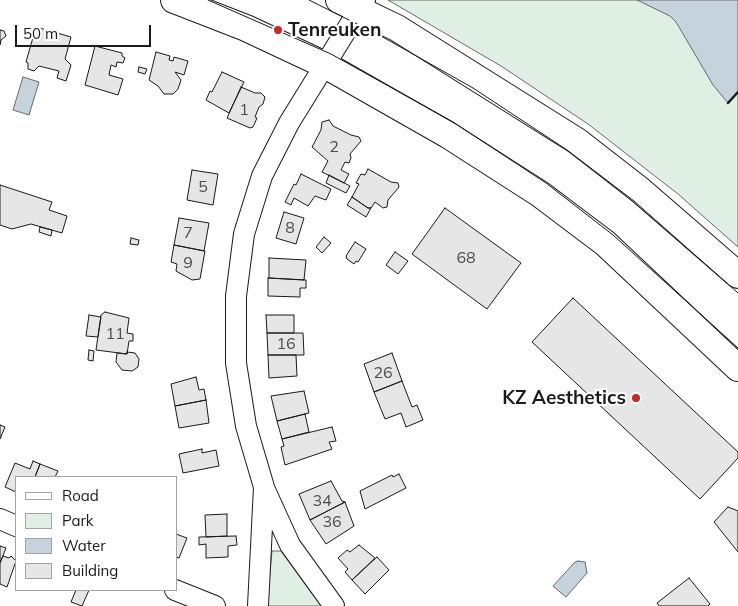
<!DOCTYPE html>
<style>
body{margin:0}
#map{position:relative;width:738px;height:606px;overflow:hidden;background:#fff;font-family:Mulish,sans-serif}
canvas{display:block}
.legend{position:absolute;left:15px;top:476px;width:162px;height:115px;box-sizing:border-box;background:#fff;border:1px solid #a3a3a3;margin:0;padding:6px 9px;list-style:none;font-size:15px;color:#1a1a1a}
.legend li{display:flex;align-items:center;gap:10px;height:25px}
.legend b{width:25px;border:1px solid #a3a3a3}
.scale{position:absolute;left:15px;top:25px;width:136px;height:22px;box-sizing:border-box;border:2px solid #1a1a1a;border-top:0;padding-left:6px;font-size:15px;line-height:18px;white-space:nowrap;color:#1a1a1a;-webkit-text-stroke:4px #fff;paint-order:stroke}
</style>
<div id="map">
<canvas width="738" height="606"></canvas>
<ul class="legend">
<li><b style="height:6px;background:#fff"></b>Road</li>
<li><b style="height:14px;background:#e0efe3"></b>Park</li>
<li><b style="height:14px;background:#c6d2dc"></b>Water</li>
<li><b style="height:14px;background:#e6e6e6"></b>Building</li>
</ul>
<div class="scale">50 m</div>
</div>
<script>
const g = document.querySelector('canvas').getContext('2d');
g.lineJoin = 'round';
function paint(path, color) { g.fillStyle = color; g.fill(path, 'evenodd'); }
const shape = rows => new Path2D(rows.map(r => 'M' + r).join(''));
function strokePath(path, color, width, dash) { g.strokeStyle = color; g.lineWidth = width; g.lineCap = dash ? 'butt' : 'round'; g.setLineDash(dash || []); g.stroke(path); }
function write(font, color, halo, rows, align = 'center') {
  g.font = font + ' Mulish,sans-serif'; g.lineWidth = 4; g.setLineDash([]); g.textBaseline = 'middle'; g.strokeStyle = halo; g.fillStyle = color; for (const [text, x, y, turn = 0] of rows) {
    g.save(); g.translate(x, y); g.rotate((+turn || 0) * Math.PI / 180); g.textAlign = isNaN(turn) ? turn : align; if (halo) g.strokeText(text, 0, 0); g.fillText(text, 0, 0); g.restore();
  }
}
const green = shape([
 [388,0,738,0,738,247,678,194,588,124,501,66,388,0],
 [272,551,281,551,321,606,267,606,272,551]
]);
const water = shape([
 [637,0,738,0,738,92,728,103,713,85,676,22,670,16,637,0],
 [23,77,39,82,29,115,13,110,23,77],
 [578,561,585,562,587,573,566,597,553,586,575,562,578,561]
]);
const building = shape([
 [36,27,71,37,65,59,71,65,66,81,57,78,59,71,39,66,34,71,28,69,28,63,26,62,36,27],
 [0,30,4,31,6,36,1,40,0,45,0,30],
 [95,46,122,53,122,56,125,58,123,63,117,62,116,67,111,65,109,75,123,79,118,95,85,85,95,46],
 [156,52,170,56,169,60,173,61,174,57,188,61,184,75,175,72,181,80,178,89,173,94,164,94,158,86,149,80,156,52],
 [139,67,147,69,145,74,138,72,139,67],
 [222,72,244,82,229,113,206,100,210,91,212,92,222,72],
 [241,87,255,93,261,93,265,97,263,104,259,107,255,117,257,118,253,127,250,128,227,118,241,87],
 [329,120,333,126,351,135,359,137,361,141,350,154,351,158,349,163,345,162,341,170,349,174,344,183,322,172,328,161,312,147,321,130,322,122,329,120],
 [368,169,391,182,398,183,399,187,388,200,387,207,383,208,375,202,371,208,368,208,352,197,359,184,356,183,361,174,365,175,368,169],
 [192,170,218,174,213,205,187,200,192,170],
 [301,174,331,189,326,200,315,196,308,206,294,198,291,205,285,202,294,184,296,185,301,174],
 [329,175,350,186,346,193,326,183,329,175],
 [0,185,52,202,49,210,67,216,62,233,31,224,12,229,0,225,0,185],
 [352,197,368,208,371,208,366,217,347,205,352,197],
 [445,208,521,263,487,309,412,254,445,208],
 [284,212,304,218,296,244,276,238,284,212],
 [179,218,209,223,204,251,174,245,179,218],
 [40,227,52,230,51,236,39,232,40,227],
 [324,237,331,243,322,253,316,247,324,237],
 [131,238,139,240,138,245,130,244,131,238],
 [355,242,366,249,358,262,356,261,354,264,347,259,346,256,355,242],
 [174,245,205,251,200,279,192,280,176,271,177,264,171,262,174,245],
 [395,252,408,261,398,274,386,265,395,252],
 [269,258,306,260,304,280,269,278,269,258],
 [268,278,306,280,306,288,300,288,300,297,268,296,268,278],
 [573,298,738,452,738,458,700,499,532,342,573,298],
 [105,312,129,318,127,333,133,334,133,341,129,341,127,354,96,350,101,315,105,312],
 [89,315,101,317,98,337,86,336,89,315],
 [266,315,294,315,294,333,267,333,266,315],
 [267,333,303,333,304,355,268,355,267,333],
 [89,350,94,351,93,361,88,360,89,350],
 [127,352,135,353,139,359,138,367,132,371,122,370,116,362,117,353,127,354,127,352],
 [392,353,402,381,374,392,364,364,392,353],
 [268,355,296,355,297,376,269,378,268,355],
 [196,377,199,390,204,389,206,400,175,406,171,384,196,377],
 [402,381,412,407,417,405,423,420,406,427,401,413,385,419,374,392,402,381],
 [304,391,309,413,277,421,271,396,304,391],
 [206,400,209,423,179,428,175,406,206,400],
 [305,414,309,432,282,439,277,421,305,414],
 [0,425,5,427,0,439,0,425],
 [332,427,336,441,329,442,332,449,285,465,281,447,284,446,282,439,332,427],
 [202,449,202,453,216,450,219,466,183,473,179,454,202,449],
 [33,461,40,464,35,477,16,477,16,492,5,487,15,463,30,469,33,461],
 [40,464,58,471,55,477,35,477,40,464],
 [399,474,406,488,365,509,360,491,392,475,393,477,399,474],
 [331,481,342,501,345,502,310,520,299,494,331,481],
 [345,502,354,526,326,544,310,520,345,502],
 [728,507,738,511,738,552,714,522,728,507],
 [227,514,227,536,206,537,205,515,227,514],
 [176,534,187,538,179,558,176,557,176,534],
 [236,536,237,545,228,546,228,557,206,558,206,544,199,545,199,537,236,536],
 [359,545,375,558,352,580,345,572,348,569,338,558,347,550,350,552,359,545],
 [0,546,6,548,0,563,0,546],
 [3,556,9,558,11,556,16,561,7,587,0,584,0,563,3,556],
 [377,557,389,570,365,594,352,580,377,557],
 [689,578,710,604,708,606,659,606,657,603,689,578],
 [76,590,89,590,82,606,71,602,76,590]
]);
const minor = shape([
 [265,490,290,545,334,606],
 [0,519,16,526],
 [175,590,215,606],
 [258,606,264,487,246,426,236,363,236,296,244,234,262,176,289,123,365,0]
]);
const major = shape([
 [174,0,246,28,325,65,448,135,540,194,605,243,738,368],
 [339,0,397,28,577,141,640,190,738,275]
]);
const tram = shape([
 [208,0,331,54,453,122,546,183,613,235,738,348],
 [309,0,381,36,473,88,567,150,634,201,738,293]
]);
const wall = shape([
 [728,103,738,92]
]);
const markers = [
 [278,30,5,"#c62828"],
 [636,398,5,"#c62828"]
];
const numberNames = [
 ["1",244,110],
 ["2",334,147],
 ["5",203,187],
 ["8",290,228],
 ["7",188,233],
 ["68",466,258],
 ["9",188,263],
 ["11",115,334],
 ["16",286,344],
 ["26",383,373],
 ["34",322,501],
 ["36",332,522]
];
const poiNames = [
 ["Tenreuken",288,30],
 ["KZ Aesthetics",626,398,"right"]
];
paint(green, '#e0efe3');
strokePath(green, '#6a6a6a', 1);
paint(water, '#c6d2dc');
strokePath(water, '#6a6a6a', 1);
paint(building, '#e6e6e6');
strokePath(building, '#1a1a1a', 1);
strokePath(minor, '#1a1a1a', 22);
strokePath(major, '#1a1a1a', 28);
strokePath(minor, '#fff', 20);
strokePath(major, '#fff', 26);
strokePath(tram, '#1a1a1a', 1);
strokePath(wall, '#1a1a1a', 2.5);
for (const [x, y, r, color] of markers) { const dot = new Path2D(); dot.arc(x, y, r, 0, 2 * Math.PI); g.fillStyle = color; g.fill(dot); strokePath(dot, '#fff', 2); }
write('16px', '#4d4d4d', null, numberNames);
write('bold 19px', '#1a1a1a', '#fff', poiNames, 'left');
</script>
